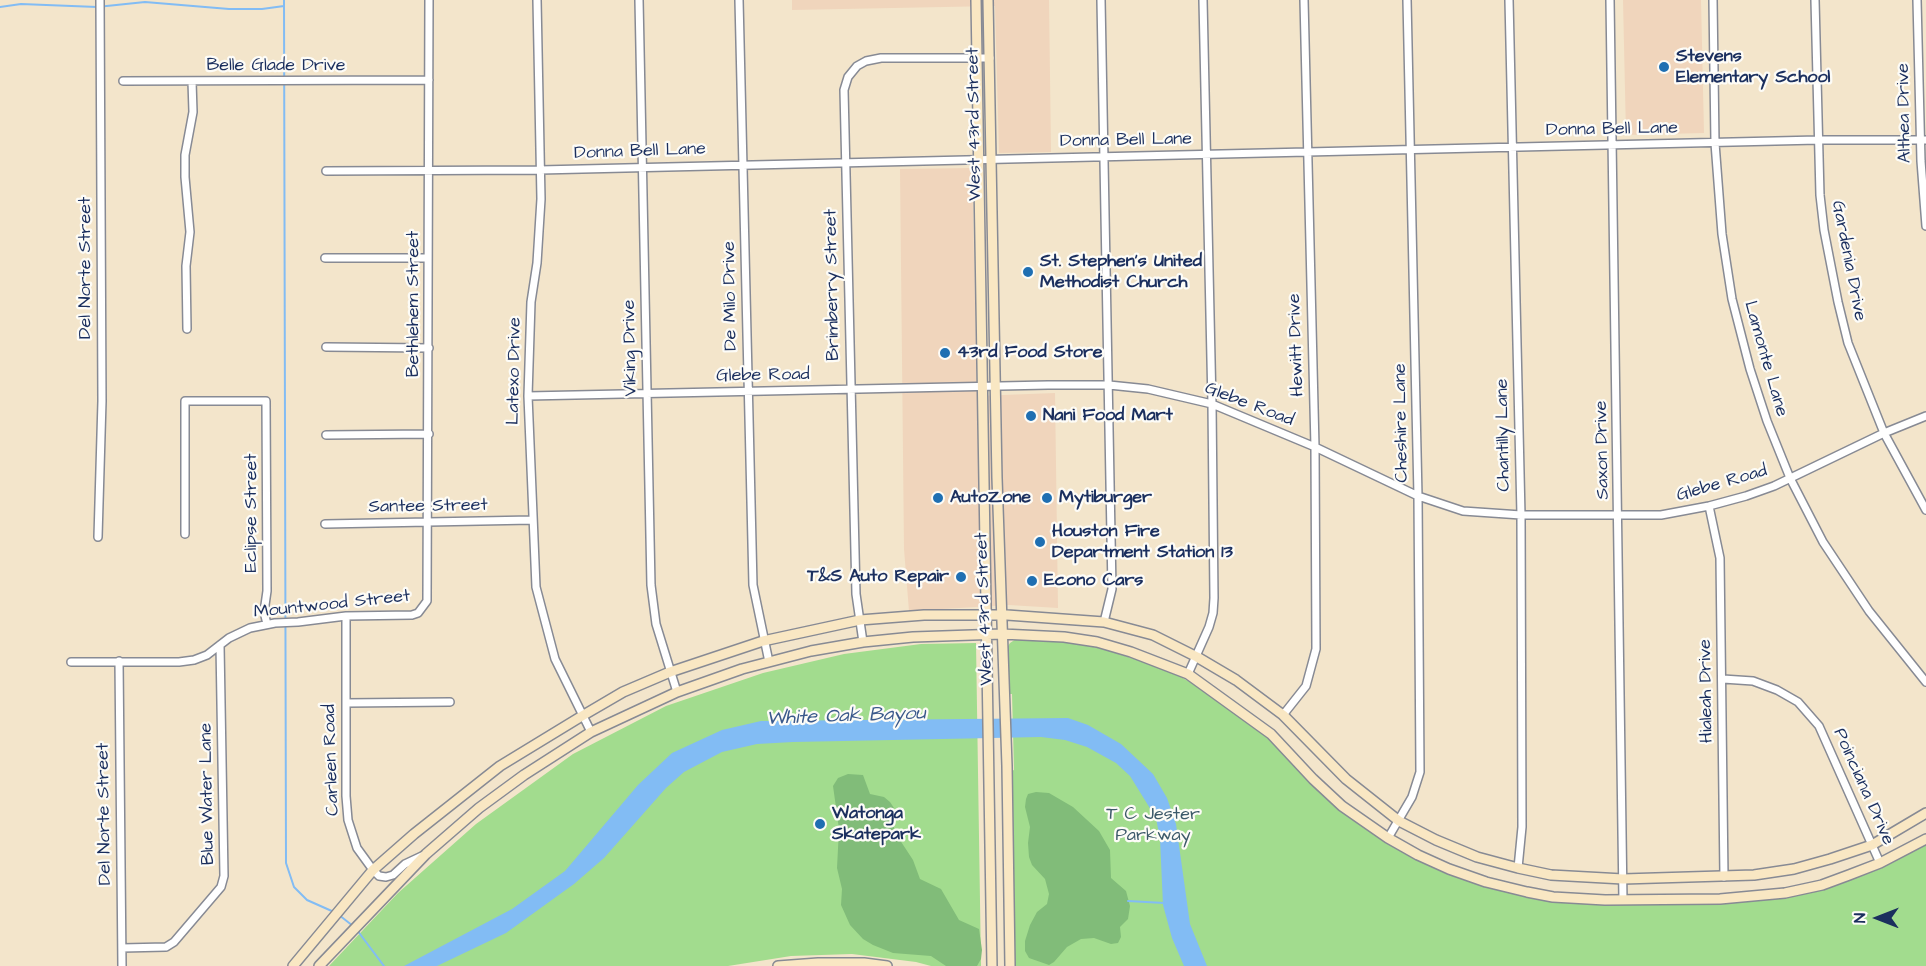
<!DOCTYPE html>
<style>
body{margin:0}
#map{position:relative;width:1926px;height:966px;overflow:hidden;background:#f3e5cb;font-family:"Architects Daughter",sans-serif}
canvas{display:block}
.north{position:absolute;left:1848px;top:888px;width:60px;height:60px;-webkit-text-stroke:4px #fdfcf7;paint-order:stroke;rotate:270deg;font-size:16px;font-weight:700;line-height:24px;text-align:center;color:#1b2f5e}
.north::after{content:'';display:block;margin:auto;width:21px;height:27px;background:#1b2f5e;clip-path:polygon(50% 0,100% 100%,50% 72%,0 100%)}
</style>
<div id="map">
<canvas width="1926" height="966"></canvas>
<div class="north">N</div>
</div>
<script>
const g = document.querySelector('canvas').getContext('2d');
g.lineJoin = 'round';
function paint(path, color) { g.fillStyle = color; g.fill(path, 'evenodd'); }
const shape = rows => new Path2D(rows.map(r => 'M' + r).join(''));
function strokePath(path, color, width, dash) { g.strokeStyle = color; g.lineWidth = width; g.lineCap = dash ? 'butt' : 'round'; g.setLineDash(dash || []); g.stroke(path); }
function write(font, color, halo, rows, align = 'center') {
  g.font = font + ' "Architects Daughter",sans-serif'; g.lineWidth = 4.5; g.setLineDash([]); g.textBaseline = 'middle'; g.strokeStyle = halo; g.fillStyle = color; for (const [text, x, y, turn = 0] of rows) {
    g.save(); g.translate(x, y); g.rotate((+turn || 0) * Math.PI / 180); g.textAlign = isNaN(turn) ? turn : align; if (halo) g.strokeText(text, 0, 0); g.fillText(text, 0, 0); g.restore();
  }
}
const built = shape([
 [792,0,1049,0,1051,152,999,153,995,6,792,10],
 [1623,0,1701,0,1704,133,1626,135],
 [972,168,977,396,1055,393,1058,608,1009,605,909,611,904,549,900,169]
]);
const green = shape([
 [1016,639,1069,642,1103,649,1150,664,1181,677,1209,693,1261,732,1381,838,1533,899,1613,905,1784,896,1926,842,1926,966,1014,966,1011,771,1014,770,1012,694,1009,694,1007,648,1010,643],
 [976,643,981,966,931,966,916,962,852,954,791,956,728,966,329,966,398,893,476,824,573,754,666,706,763,673,844,654,921,644]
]);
const forest = shape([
 [848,774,863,775,870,794,884,797,890,802,894,808,894,831,913,860,920,879,941,889,959,920,979,929,982,950,981,959,977,966,946,966,931,956,893,953,873,945,863,939,850,925,841,905,842,889,837,868,839,829,833,786,838,778],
 [1036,792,1049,793,1073,807,1099,831,1110,850,1111,878,1126,891,1130,906,1128,919,1120,927,1121,937,1118,943,1111,944,1094,938,1081,939,1067,947,1054,962,1049,965,1029,958,1025,951,1025,941,1030,925,1037,912,1047,904,1049,894,1045,879,1032,865,1029,857,1028,843,1030,827,1025,807,1026,799,1028,794]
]);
const water = shape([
 [1068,718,1088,725,1121,744,1153,774,1167,798,1176,824,1190,924,1207,966,1184,966,1172,938,1163,905,1160,839,1156,818,1130,776,1116,763,1087,747,1065,740,1041,737,793,742,757,744,722,752,684,772,666,788,604,858,574,884,506,933,437,966,404,966,512,909,565,871,638,785,672,753,722,730,761,721]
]);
const stream = shape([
 [284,0,286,863,294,887,307,900,334,912],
 [0,7,21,4,97,7,145,2,229,9,262,9,284,6],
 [1128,901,1164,903],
 [339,915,353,926],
 [357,930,384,966]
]);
const minor = shape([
 [537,0,541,199,537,263,531,302,528,396,536,587,555,659,591,732],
 [639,0,651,585,656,624,677,692],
 [739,0,753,585,769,662],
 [1101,0,1112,589,1104,622],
 [1509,0,1521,515,1522,827,1518,868],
 [1610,0,1623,900],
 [1713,0,1715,143,1722,234,1732,299,1750,369,1767,421,1790,478,1823,542,1869,611,1926,682],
 [1815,0,1820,195,1824,230,1838,302,1848,343,1884,433,1926,510],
 [1917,0,1921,161,1926,226],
 [123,81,429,80],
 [326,171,540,170,1818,140,1926,140],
 [325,258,428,258],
 [187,329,186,266,190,232,185,177,185,155,193,112,192,81],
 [326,347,429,348],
 [528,396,1048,385,1109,385,1148,389,1212,404,1315,447,1418,496,1463,511,1521,515,1661,515,1709,506,1746,496,1774,486,1884,433,1926,416],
 [326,435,429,434],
 [1709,506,1720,558,1724,877],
 [325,524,532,520],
 [185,534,185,401,266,401,267,591,264,612,267,624],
 [98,537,102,401,100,0],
 [346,616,346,796,348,820,357,848,373,870,379,876,386,877,393,875,405,864,422,856],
 [863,642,856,594,844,90,848,77,857,66,866,61,881,58,990,58],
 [119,661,122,966],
 [71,662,179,662,194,660,207,655,229,638,250,628,275,623,298,622,346,616,412,615,418,613,427,601,429,0],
 [1188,674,1209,627,1213,613,1214,598,1212,404,1203,0],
 [1723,679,1753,681,1777,690,1798,702,1819,726,1880,863],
 [346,703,450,702],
 [1283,715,1306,686,1316,649,1315,447,1304,0],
 [1388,838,1412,797,1420,772,1418,496,1407,0],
 [122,948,166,947,174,942,221,887,224,876,220,645]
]);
const secondary = shape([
 [976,0,992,966],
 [988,0,997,478,1007,766,1010,966],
 [293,966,373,870,414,834,500,766,582,716,623,692,670,672,763,641,860,620,924,615,1007,615,1104,622,1153,635,1197,657,1236,680,1283,715,1346,779,1399,821,1436,840,1477,857,1518,868,1551,875,1623,879,1754,875,1794,869,1830,859,1872,845,1926,813],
 [319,966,426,854,479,808,524,775,591,732,677,692,742,669,811,651,863,642,913,637,1002,634,1064,637,1097,642,1131,652,1188,674,1271,734,1313,779,1342,806,1388,838,1418,855,1449,869,1486,882,1527,892,1553,897,1605,900,1720,899,1785,893,1822,885,1849,875,1880,863,1926,839],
 [778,966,818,963,864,963,887,966]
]);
const markers = [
 [1664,67,6,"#1f6fb2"],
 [1028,272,6,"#1f6fb2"],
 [945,353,6,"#1f6fb2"],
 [1031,416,6,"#1f6fb2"],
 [938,498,6,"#1f6fb2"],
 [1047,498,6,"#1f6fb2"],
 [1040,542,6,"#1f6fb2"],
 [961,577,6,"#1f6fb2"],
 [1032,581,6,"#1f6fb2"],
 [820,824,6,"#1f6fb2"]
];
const poiNames = [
 ["Stevens",1676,57],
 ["Elementary School",1676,78],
 ["St. Stephen's United",1040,262],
 ["Methodist Church",1040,283],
 ["43rd Food Store",957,353],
 ["Nani Food Mart",1043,416],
 ["AutoZone",950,498],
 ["Mytiburger",1059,498],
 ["Houston Fire",1052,532],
 ["Department Station 13",1052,553],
 ["T&S Auto Repair",949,577,"right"],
 ["Econo Cars",1044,581],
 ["Watonga",832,814],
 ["Skatepark",832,835]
];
const streetNames = [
 ["Belle Glade Drive",276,66],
 ["Althea Drive",1905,113,-91],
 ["West 43rd Street",975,124,-91],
 ["Donna Bell Lane",1612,130,-1],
 ["Donna Bell Lane",1126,141,-1],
 ["Donna Bell Lane",640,152,-2],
 ["Gardenia Drive",1848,261,79],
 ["Del Norte Street",86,268,-90],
 ["Brimberry Street",833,285,-91],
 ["De Milo Drive",731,296,-91],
 ["Bethlehem Street",414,304,-90],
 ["Hewitt Drive",1297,345,-92],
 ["Viking Drive",631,348,-91],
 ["Lamonte Lane",1765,359,74],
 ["Latexo Drive",515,371,-89],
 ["Glebe Road",763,376,-1],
 ["Glebe Road",1249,405,21],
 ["Cheshire Lane",1402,423,-91],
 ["Chantilly Lane",1504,435,-91],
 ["Saxon Drive",1603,450,-91],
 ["Glebe Road",1722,484,-16],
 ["Santee Street",428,507,-1],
 ["Eclipse Street",252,513,-90],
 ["Mountwood Street",332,605,-6],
 ["West 43rd Street",985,609,-92],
 ["Hialeah Drive",1707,691,-91],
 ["Carleen Road",332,760,-92],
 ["Poinciana Drive",1863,787,66],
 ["Blue Water Lane",208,794,-91],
 ["Del Norte Street",105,814,-91]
];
const parkNames = [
 ["T C Jester",1153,815],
 ["Parkway",1153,836]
];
const waterNames = [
 ["White Oak Bayou",846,717,-2]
];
paint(built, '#f0d5bc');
paint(green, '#a2dc8e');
paint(forest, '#81bc79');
paint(water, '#82bcf4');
strokePath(stream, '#82bcf4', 2);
strokePath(minor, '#878a94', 10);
strokePath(secondary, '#878a94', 12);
strokePath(minor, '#fff', 7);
strokePath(secondary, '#f9e7c3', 9);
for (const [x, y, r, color] of markers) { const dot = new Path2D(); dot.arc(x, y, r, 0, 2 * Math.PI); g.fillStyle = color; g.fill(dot); strokePath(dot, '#fdfcf7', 2); }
write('bold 18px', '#1b2f5e', '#fdfcf7', poiNames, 'left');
write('18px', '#1b2f5e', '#fdfcf7', streetNames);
write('18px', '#3d5a6a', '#fdfcf7', parkNames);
write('italic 20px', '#3a598b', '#fdfcf7', waterNames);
</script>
